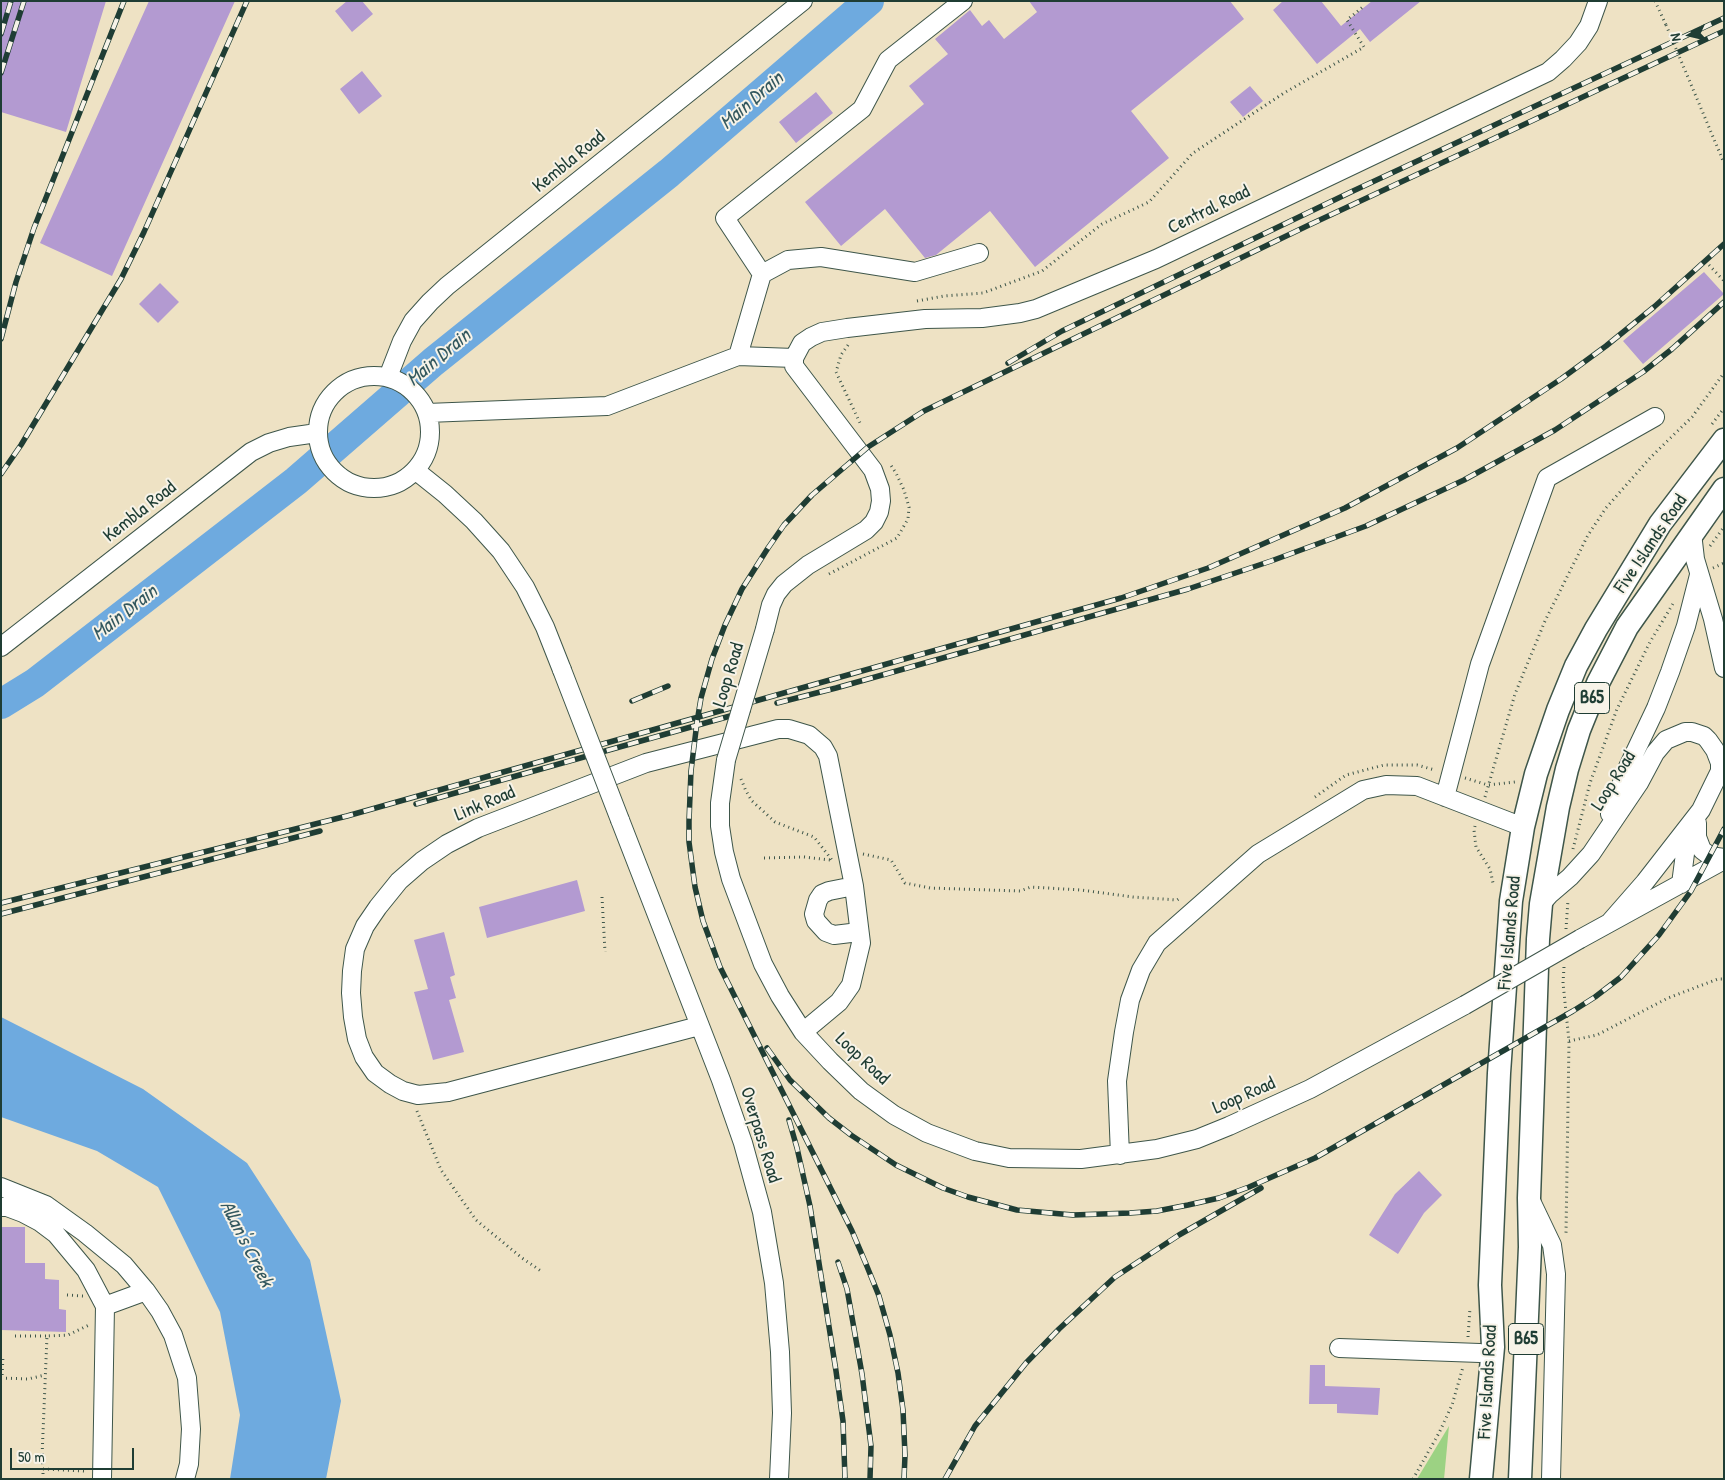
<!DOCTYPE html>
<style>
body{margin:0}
#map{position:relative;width:1725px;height:1480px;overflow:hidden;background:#eee2c4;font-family:"Patrick Hand",sans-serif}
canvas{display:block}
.frame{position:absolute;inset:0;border:2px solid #1f3d34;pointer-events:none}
.north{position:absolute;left:1665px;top:10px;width:50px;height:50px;-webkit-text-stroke:4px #f7f3e8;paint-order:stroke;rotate:261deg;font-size:14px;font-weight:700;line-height:20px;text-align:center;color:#1f3d34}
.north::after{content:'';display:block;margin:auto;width:18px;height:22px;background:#1f3d34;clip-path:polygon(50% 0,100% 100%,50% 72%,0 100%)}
.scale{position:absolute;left:10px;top:1448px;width:124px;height:22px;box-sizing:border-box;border:2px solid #1f3d34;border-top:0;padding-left:6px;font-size:15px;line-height:18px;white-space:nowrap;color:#1f3d34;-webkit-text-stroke:4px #f7f3e8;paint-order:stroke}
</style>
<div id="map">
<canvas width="1725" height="1480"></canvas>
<div class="frame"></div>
<div class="north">N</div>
<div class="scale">50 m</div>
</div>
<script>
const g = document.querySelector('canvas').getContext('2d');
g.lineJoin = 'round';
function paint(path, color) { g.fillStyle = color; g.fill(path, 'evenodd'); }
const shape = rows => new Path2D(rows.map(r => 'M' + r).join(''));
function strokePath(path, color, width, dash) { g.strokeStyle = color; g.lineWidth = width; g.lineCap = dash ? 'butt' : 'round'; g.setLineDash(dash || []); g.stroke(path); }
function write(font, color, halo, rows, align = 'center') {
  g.font = font + ' "Patrick Hand",sans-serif'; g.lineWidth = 4; g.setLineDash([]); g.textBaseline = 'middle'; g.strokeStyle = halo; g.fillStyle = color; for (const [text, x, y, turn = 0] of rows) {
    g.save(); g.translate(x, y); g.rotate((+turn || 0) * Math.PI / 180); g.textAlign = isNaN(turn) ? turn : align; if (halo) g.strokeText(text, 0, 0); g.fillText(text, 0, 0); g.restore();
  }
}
const green = shape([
 [1449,1426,1444,1479,1417,1479]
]);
const water = shape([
 [1,1017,143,1089,247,1163,310,1260,341,1401,326,1479,230,1479,240,1415,220,1312,158,1187,97,1151,1,1117]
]);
const river = shape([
 [1,704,35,683,296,481,433,362,669,173,869,1]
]);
const building = shape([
 [1,1,106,1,66,132,1,112],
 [149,1,235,1,112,276,40,243],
 [347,1,362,1,373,14,352,32,335,11],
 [1029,1,1230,1,1244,19,1131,111,1169,158,1035,267,990,211,936,255,925,258,885,209,841,246,805,202,924,104,909,86,948,54,935,39,970,10,982,26,989,20,1004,39,1037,12],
 [1283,1,1321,1,1341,26,1372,1,1421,1,1370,42,1360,29,1317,64,1273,10],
 [362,71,382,96,359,114,340,89],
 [1250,86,1263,101,1243,117,1230,102],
 [816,92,833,113,796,143,779,122],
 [1704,272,1724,294,1643,364,1623,341],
 [160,283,179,302,158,323,139,304],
 [577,880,585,911,487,938,479,907],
 [444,932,455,975,450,977,456,998,449,1000,464,1052,433,1060,414,992,428,989,414,940],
 [1419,1171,1442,1195,1424,1213,1398,1254,1369,1235,1395,1194],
 [1,1227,25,1227,25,1263,45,1263,45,1279,59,1280,59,1309,66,1310,66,1332,1,1330],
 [1310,1365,1325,1365,1325,1386,1380,1388,1378,1415,1337,1413,1337,1404,1309,1404]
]);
const path = shape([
 [1655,1,1666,25],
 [1709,265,1724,281],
 [917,301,944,296,983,293,1042,271,1102,224,1149,202,1193,153,1284,93,1364,47,1347,20,1364,6],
 [848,345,841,355,836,372,860,423],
 [1712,424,1724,408],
 [1710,546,1724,527],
 [1713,568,1724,563],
 [829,574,897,538,908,519,909,507,904,490,896,473,890,464],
 [1465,778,1488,785,1515,782],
 [741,779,746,791,752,801,775,822,814,837,832,860],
 [1315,797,1346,775,1384,765,1417,765,1435,770],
 [1485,797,1515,694,1545,621,1588,535,1606,508,1651,457,1692,417,1724,373],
 [1475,826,1474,830,1476,847,1490,869,1493,883],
 [1573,849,1590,783,1617,709,1650,642,1674,602],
 [863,854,891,860,905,883,930,888,1020,891,1031,887,1081,890,1133,897,1177,900,1180,898],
 [764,858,804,857,830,860],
 [602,897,605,952],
 [1566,929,1568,900],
 [1564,967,1563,983,1569,1041,1566,1233],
 [1569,1041,1597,1035,1668,998,1718,979,1724,979],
 [417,1111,441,1170,476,1220,522,1258,541,1271],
 [67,1295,83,1296],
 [15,1336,47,1336],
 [1468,1337,1470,1308],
 [1,1356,3,1356,2,1377],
 [1,1378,28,1379,45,1375],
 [43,1469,42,1457,47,1336,68,1335,89,1325],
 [43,1479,43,1469,84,1471],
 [1413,1479,1439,1433,1452,1405,1463,1367]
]);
const minor = shape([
 [762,274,788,260,821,257,915,272,979,253],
 [738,356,762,274,725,218,862,109,888,60,963,1],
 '318 432a56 56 0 1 1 112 0a56 56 0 1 1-112 0Z',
 [388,377,402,341,413,321,430,302,447,286,803,1],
 [427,413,607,406,738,356,794,358],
 [415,470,445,494,474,521,501,551,525,587,545,627,562,670],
 [1692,533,1695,559,1713,619,1724,668],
 [765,629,771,605,776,594,784,584,808,565,866,530,874,522,879,512,881,501,880,489,873,470,794,366,794,358,802,343,811,337,822,332,847,328,925,319,982,318,1020,313,1036,309,1156,259,1548,72,1563,59,1578,43,1589,26,1598,1],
 [1,647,251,452,269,443,289,437,317,433],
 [726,760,720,803,720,826,724,852,731,879,763,964,780,996,803,1032,830,1061,861,1091,894,1115,927,1133,975,1151,1009,1158,1081,1159,1157,1149,1197,1139,1229,1126,1310,1089,1465,1005],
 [1445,797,1480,664,1547,478,1655,417],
 [1610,814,1628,767,1656,708,1670,672,1686,626,1699,575],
 [620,820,721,1080,743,1143,762,1212,774,1283,780,1352,782,1413,779,1479],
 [1697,823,1697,837,1702,850,1710,856,1724,858],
 [1681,884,1686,846,1692,828],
 [854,886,829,891,822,894,818,900,814,914,816,921,826,932,834,935,859,932],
 [1541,904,1549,895,1570,877,1591,854,1639,783,1655,753,1666,740,1685,732,1692,732,1704,736,1708,740,1715,750,1720,763,1720,774],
 [1610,922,1645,882,1701,810,1723,765],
 [1580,939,1724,860],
 [699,1026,448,1092,418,1095,403,1091,390,1084,375,1073,364,1057,357,1039,353,1017,351,993,352,971,355,949,365,926,378,907,399,881,422,861,447,844,478,828,646,763,778,729,789,729,809,735,823,747,828,756,854,886,861,943,851,985,839,1002,803,1032],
 [1120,1155,1117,1081,1124,1032,1130,1000,1141,970,1157,943,1258,854,1363,790,1386,785,1417,786,1523,827],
 [1,1187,46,1205,85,1233,124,1265,146,1291,160,1311,173,1335,187,1378,191,1429,189,1464,185,1479],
 [1531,1201,1552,1245,1556,1274,1551,1479],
 [1,1207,7,1207,23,1213,40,1222,56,1234,86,1270,105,1306,102,1479],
 [105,1306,146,1291],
 [1339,1348,1480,1353]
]);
const major = shape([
 [1481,1479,1493,1347,1490,1285,1499,1073,1511,901,1523,827,1536,774,1558,710,1576,666,1596,629,1660,524,1724,440],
 [1520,1479,1530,1247,1529,1198,1538,939,1541,904,1558,807,1567,769,1579,730,1598,683,1627,627,1724,489]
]);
const rail = shape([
 [1,34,11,1],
 [1,73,24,1],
 [1,339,16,282,34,228,124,1],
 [1008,363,1062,331,1353,191,1724,18],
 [1,474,21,445,121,279,144,232,247,1],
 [632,701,668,686],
 [777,703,836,688,1188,589,1271,561,1366,526,1464,480,1555,430,1643,372,1672,349,1724,302],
 [416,804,748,711],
 [1,903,347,816,1121,598,1208,568,1345,508,1457,448,1561,379,1606,346,1654,307,1724,244],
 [1,914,320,831],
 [767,1048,790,1080,829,1118,851,1135,896,1165,943,1188,968,1197,1017,1210,1073,1215,1130,1213,1157,1211,1188,1205,1219,1198,1249,1187,1315,1158,1573,1011,1595,997,1621,977,1659,935,1691,891,1724,829],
 [789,1120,797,1148,810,1206,836,1371,843,1421,845,1479],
 [838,1262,847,1289,862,1374,871,1446,870,1479],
 [904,1479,905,1455,903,1410,898,1373,890,1335,879,1296,866,1264,852,1231,720,967,703,921,695,887,689,842,689,821,691,771,697,722,701,698,712,659,725,625,742,589,768,548,784,525,812,495,868,447,924,411,1309,225,1724,31],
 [945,1479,975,1426,1026,1363,1059,1329,1115,1277,1179,1235,1261,1188]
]);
const pathBridge = shape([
 [1666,25,1724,163]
]);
const minorBridge = shape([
 [562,670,620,820],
 [726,760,765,629],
 [1465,1005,1580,939]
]);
const shields = [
 [1592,698,35],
 [1526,1339,35]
];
const shieldNames = [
 ["B65",1592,698],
 ["B65",1526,1339]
];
const streetNames = [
 ["Kembla Road",569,162,-39],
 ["Central Road",1209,210,-26],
 ["Kembla Road",140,512,-38],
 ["Five Islands Road",1651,544,-56],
 ["Loop Road",729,675,-73],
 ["Loop Road",1614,781,-58],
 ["Link Road",485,804,-23],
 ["Five Islands Road",1510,933,-85],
 ["Loop Road",862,1059,43],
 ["Loop Road",1244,1096,-24],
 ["Overpass Road",760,1135,73],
 ["Five Islands Road",1488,1382,-87]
];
const waterNames = [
 ["Main Drain",752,101,-41],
 ["Main Drain",439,358,-40],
 ["Main Drain",125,613,-38],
 ["Allan's Creek",246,1244,63]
];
paint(green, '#9cd283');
paint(water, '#6eaadf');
strokePath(river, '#6eaadf', 30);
paint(building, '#b39ad1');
strokePath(minor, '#3e564a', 20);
strokePath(major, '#3e564a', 25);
strokePath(path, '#3e564a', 3, [1, 4]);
strokePath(minor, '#fff', 18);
strokePath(major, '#fff', 22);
strokePath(rail, '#1f3d34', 5.5);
strokePath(rail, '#f7f3e8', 4, [11]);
strokePath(minorBridge, '#3e564a', 20, []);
strokePath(pathBridge, '#3e564a', 3, [1, 4]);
strokePath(minorBridge, '#fff', 18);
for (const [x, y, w] of shields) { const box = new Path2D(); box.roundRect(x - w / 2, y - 15.5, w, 31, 4); g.fillStyle = '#f7f3e8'; g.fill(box); strokePath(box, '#1f3d34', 1); }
write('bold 18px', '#1f3d34', null, shieldNames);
write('19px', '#1f3d34', '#f7f3e8', streetNames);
write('italic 20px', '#33585f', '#f7f3e8', waterNames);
</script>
